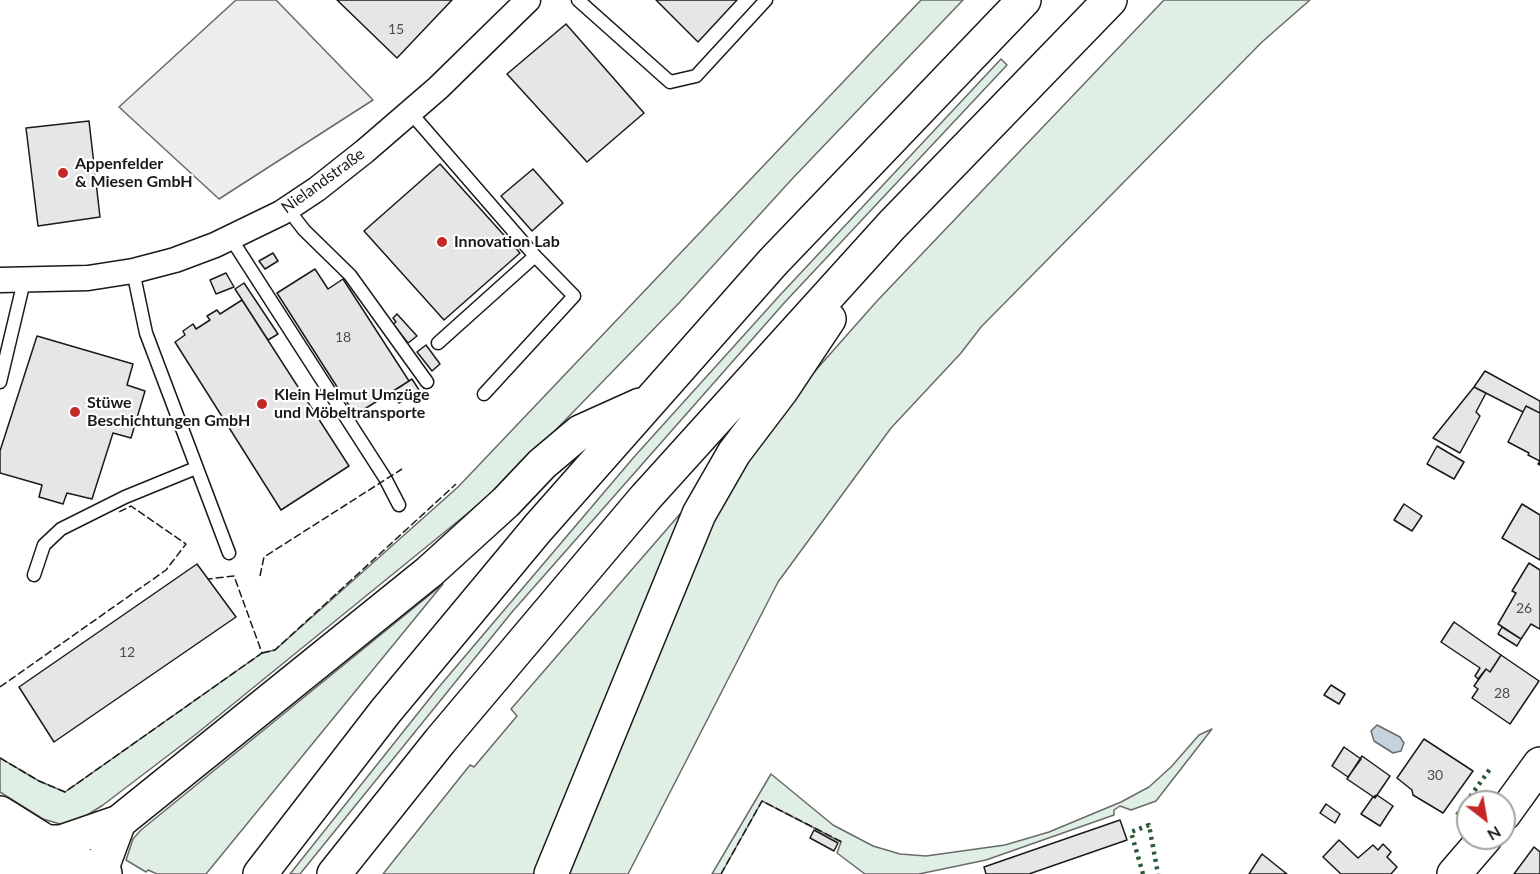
<!DOCTYPE html>
<meta charset="utf-8">
<style>
body{margin:0}
#map{position:relative;width:1540px;height:874px;overflow:hidden;background:#fff;font-family:Lato,sans-serif}
canvas{display:block}
.north{position:absolute;left:1456px;top:790px;width:60px;height:60px;box-sizing:border-box;background:#fff;border:2px solid #a3a3a3;border-radius:50%;rotate:149deg;font-size:16px;font-weight:700;line-height:24px;text-align:center;color:#1a1a1a}
.north::after{content:'';display:block;margin:auto;width:21px;height:27px;background:#c62828;clip-path:polygon(50% 0,100% 100%,50% 72%,0 100%)}
</style>
<div id="map">
<canvas width="1540" height="874"></canvas>
<div class="north">N</div>
</div>
<script>
const g = document.querySelector('canvas').getContext('2d');
g.lineJoin = 'round';
function paint(path, color) { g.fillStyle = color; g.fill(path, 'evenodd'); }
const shape = rows => new Path2D(rows.map(r => 'M' + r).join(''));
function strokePath(path, color, width, dash) { g.strokeStyle = color; g.lineWidth = width; g.lineCap = dash ? 'butt' : 'round'; g.setLineDash(dash || []); g.stroke(path); }
function write(font, color, halo, rows, align = 'center') {
  g.font = font + ' Lato,sans-serif'; g.lineWidth = 4.5; g.setLineDash([]); g.textBaseline = 'middle'; g.strokeStyle = halo; g.fillStyle = color; for (const [text, x, y, turn = 0] of rows) {
    g.save(); g.translate(x, y); g.rotate((+turn || 0) * Math.PI / 180); g.textAlign = isNaN(turn) ? turn : align; if (halo) g.strokeText(text, 0, 0); g.fillText(text, 0, 0); g.restore();
  }
}
const green = shape([
 [921,0,963,0,792,179,679,303,509,478,468,513,195,735,103,805,78,821,60,824,43,819,0,792,0,758,39,781,65,792,262,653,275,650,458,487,921,0],
 [1164,0,1310,0,1262,42,981,327,961,353,891,428,778,582,628,874,564,874,725,494,800,388,877,301,1164,0],
 [1001,59,1007,65,785,302,512,612,300,874,290,874,438,688,634,457,781,294,1001,59],
 [680,514,681,518,538,874,383,874,470,765,474,767,517,716,511,709,680,514],
 [443,584,206,874,157,874,148,870,146,872,126,860,133,839,141,830,443,584],
 [1212,729,1156,801,1131,810,1120,806,1114,810,1114,815,986,860,919,874,865,874,837,853,841,842,762,801,721,874,712,874,771,774,833,825,873,846,900,854,926,856,1005,845,1049,832,1121,802,1149,787,1171,767,1199,735,1212,729]
]);
const parking = shape([
 [236,0,276,0,373,100,219,199,119,107,236,0]
]);
const water = shape([
 [1377,725,1400,737,1404,743,1401,751,1393,753,1374,741,1371,731,1377,725]
]);
const building = shape([
 [337,0,452,0,397,58,337,0],
 [656,0,737,0,698,42,656,0],
 [566,24,644,113,587,162,507,74,566,24],
 [89,121,100,217,38,226,26,128,89,121],
 [440,164,520,253,444,320,364,231,440,164],
 [533,169,563,203,532,231,501,196,533,169],
 [273,253,278,261,265,269,259,261,273,253],
 [315,269,328,289,343,279,409,381,355,415,277,293,315,269],
 [226,273,234,287,216,294,210,280,226,273],
 [244,283,278,334,268,340,235,289,244,283],
 [242,300,349,466,281,510,175,342,185,335,183,331,193,324,196,329,210,320,207,316,217,310,220,314,242,300],
 [397,314,417,336,408,343,393,324,396,322,393,318,397,314],
 [37,336,133,364,127,385,145,391,131,438,113,433,92,499,67,493,63,504,39,497,42,485,0,473,0,451,37,336],
 [426,345,440,364,432,371,417,352,426,345],
 [1485,371,1540,401,1540,413,1526,406,1523,412,1474,387,1485,371],
 [412,379,419,390,399,403,392,392,412,379],
 [1474,387,1486,393,1476,412,1480,416,1460,453,1433,438,1474,387],
 [1526,406,1540,413,1540,465,1538,464,1540,461,1528,455,1529,453,1508,442,1526,406],
 [1437,446,1464,462,1454,479,1427,464,1437,446],
 [1404,504,1422,516,1412,531,1394,520,1404,504],
 [1522,504,1540,515,1540,560,1502,538,1522,504],
 [1529,563,1540,570,1540,629,1531,624,1521,639,1498,624,1516,593,1512,591,1529,563],
 [197,564,236,617,54,742,19,687,197,564],
 [1454,622,1501,655,1490,672,1486,669,1478,679,1475,676,1480,668,1441,642,1454,622],
 [1502,627,1521,639,1517,646,1498,634,1502,627],
 [1501,655,1539,681,1510,724,1472,698,1478,689,1474,686,1486,669,1490,672,1501,655],
 [1331,685,1345,694,1339,704,1324,695,1331,685],
 [1424,739,1473,771,1443,813,1413,795,1412,790,1397,778,1424,739],
 [1344,747,1361,759,1348,777,1332,766,1344,747],
 [1362,756,1390,776,1375,798,1347,779,1362,756],
 [1377,795,1393,806,1380,826,1361,814,1373,797,1377,795],
 [1326,804,1340,814,1335,823,1320,813,1326,804],
 [1120,820,1127,840,1029,874,986,874,984,867,1120,820],
 [814,830,838,843,834,851,810,838,814,830],
 [1339,840,1358,858,1373,845,1378,850,1383,844,1391,852,1387,857,1397,867,1391,874,1341,874,1323,857,1339,840],
 [1534,847,1540,852,1540,874,1514,874,1534,847],
 [1262,854,1287,874,1249,874,1262,854]
]);
const service = shape([
 [578,0,670,82,696,76,766,0],
 [410,112,535,256,438,343],
 [287,208,304,230,350,275,427,382],
 [230,237,385,478,399,505],
 [133,271,146,333,229,553],
 [0,382,24,281],
 [484,394,574,296,535,256],
 [34,575,44,545,61,529,125,497,196,468]
]);
const minor = shape([
 [0,280,88,278,133,271,175,260,215,245,281,213,317,189,365,151,438,88,528,0]
]);
const secondary = shape([
 [0,813,85,866,89,874],
 [1504,814,1540,764],
 [0,844,57,874],
 [1454,874,1485,838]
]);
const motorway = shape([
 [47,842,61,842,119,822,429,572,506,502,542,464,580,432,640,405],
 [1,845,15,874],
 [105,874,103,865,119,822],
 [260,874,385,712,538,528,773,262,1024,0],
 [334,874,440,741,645,498,892,225,1110,0],
 [551,874,699,514,734,453,781,391,829,319]
]);
const hedge = shape([
 [1457,815,1490,769],
 [1143,874,1131,832,1149,825,1158,874]
]);
const fence = shape([
 [260,576,264,557,402,469],
 [262,653,275,650,456,484],
 [0,687,166,570,186,544,131,506,119,512],
 [0,758,39,781,65,792,262,653,234,576,208,579],
 [721,874,762,801,842,842]
]);
const markers = [
 [63,173,6,"#c62828"],
 [442,242,6,"#c62828"],
 [262,404,6,"#c62828"],
 [75,412,6,"#c62828"]
];
const numberNames = [
 ["15",396,29],
 ["18",343,337],
 ["26",1524,608],
 ["12",127,652],
 ["28",1502,693],
 ["30",1435,775]
];
const poiNames = [
 ["Appenfelder",75,164],
 ["& Miesen GmbH",75,182],
 ["Innovation Lab",454,242],
 ["Klein Helmut Umzüge",274,395],
 ["und Möbeltransporte",274,413],
 ["Stüwe",87,403],
 ["Beschichtungen GmbH",87,421]
];
const streetNames = [
 ["Nielandstraße",323,181,-36]
];
paint(green, '#e0efe3');
strokePath(green, '#6a6a6a', 1.5);
paint(parking, '#ededed');
strokePath(parking, '#6a6a6a', 1.5);
paint(water, '#c6d2dc');
strokePath(water, '#6a6a6a', 1.5);
paint(building, '#e6e6e6');
strokePath(building, '#1a1a1a', 1.5);
strokePath(service, '#1a1a1a', 15);
strokePath(minor, '#1a1a1a', 27);
strokePath(secondary, '#1a1a1a', 36);
strokePath(motorway, '#1a1a1a', 36);
strokePath(service, '#fff', 12);
strokePath(minor, '#fff', 24);
strokePath(secondary, '#fff', 33);
strokePath(motorway, '#fff', 33);
strokePath(hedge, '#2b5a34', 4.5, [3, 4.5]);
strokePath(fence, '#1a1a1a', 1.5, [8, 3]);
for (const [x, y, r, color] of markers) { const dot = new Path2D(); dot.arc(x, y, r, 0, 2 * Math.PI); g.fillStyle = color; g.fill(dot); strokePath(dot, '#fff', 2); }
write('14px', '#4d4d4d', null, numberNames);
write('bold 16px', '#1a1a1a', '#fff', poiNames, 'left');
write('16px', '#1a1a1a', '#fff', streetNames);
</script>
